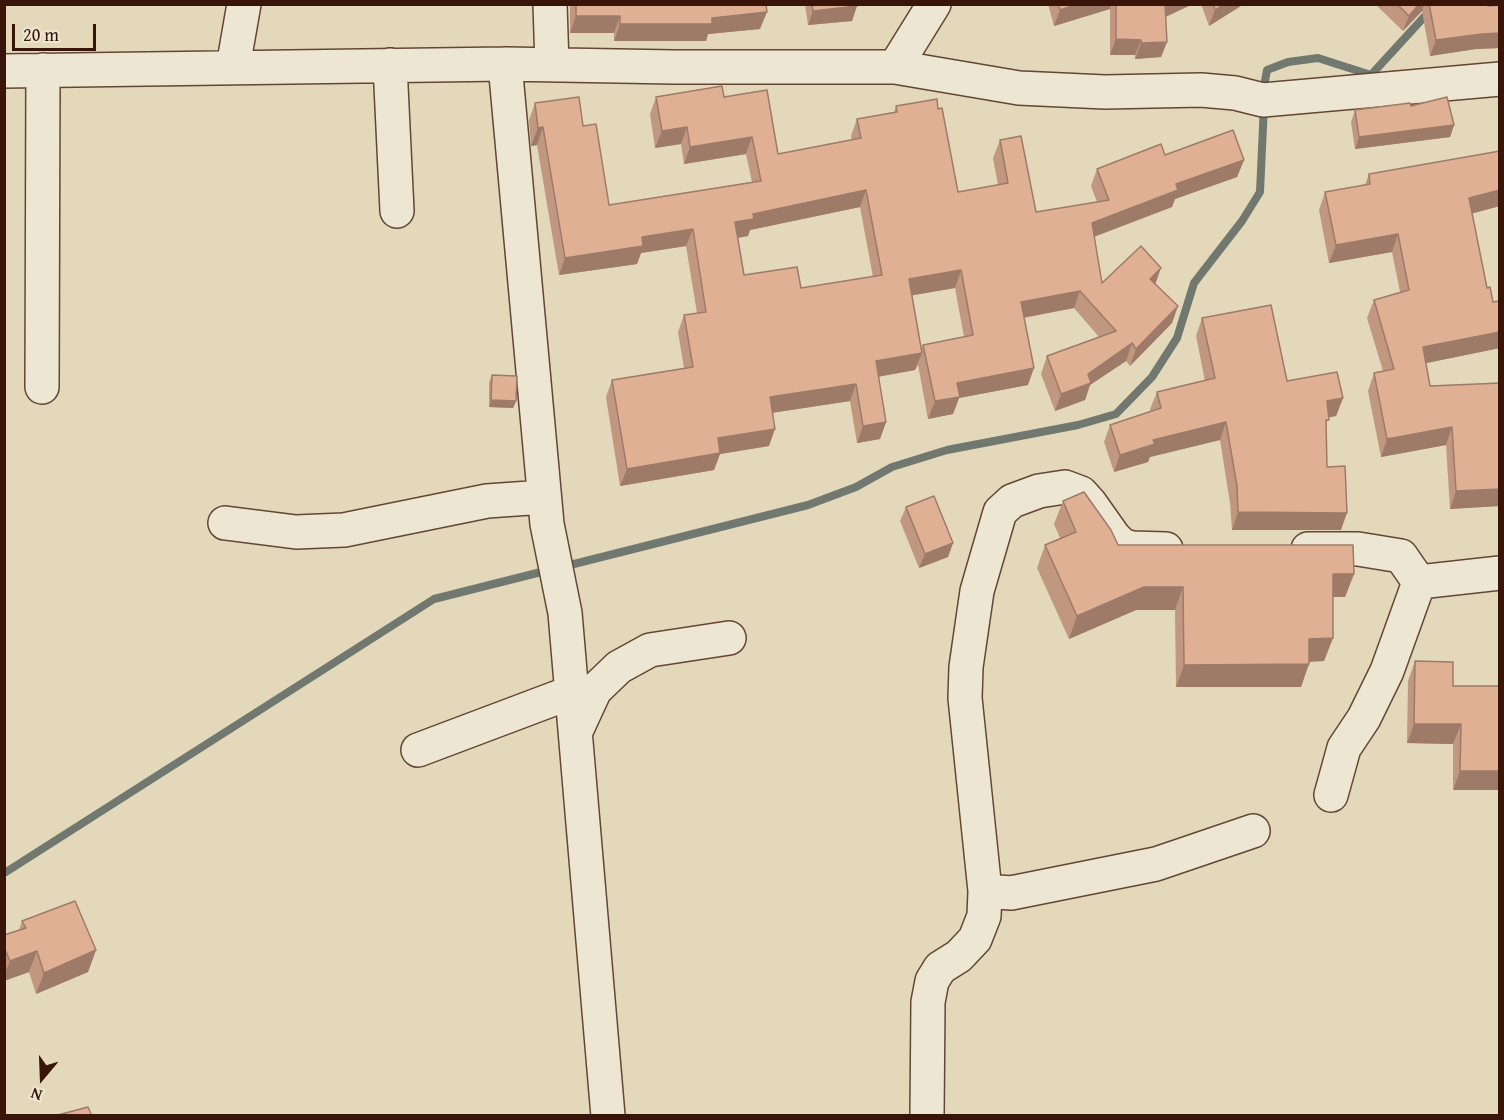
<!DOCTYPE html>
<style>
body{margin:0}
#map{position:relative;width:1504px;height:1120px;overflow:hidden;background:#e3d9ba;font-family:"Gentium Book Plus",serif}
canvas{display:block}
.frame{position:absolute;inset:0;border:6px solid #381508;pointer-events:none}
.north{position:absolute;left:12px;top:1048px;width:60px;height:60px;-webkit-text-stroke:4px #ede6d2;paint-order:stroke;rotate:199deg;font-size:16px;font-weight:700;line-height:24px;text-align:center;color:#381508}
.north::after{content:'';display:block;margin:auto;width:21px;height:27px;background:#381508;clip-path:polygon(50% 0,100% 100%,50% 72%,0 100%)}
.scale{position:absolute;left:12px;top:24px;width:84px;height:27px;box-sizing:border-box;border:3px solid #381508;border-top:0;padding-left:8px;font-size:18px;line-height:21px;white-space:nowrap;color:#381508;-webkit-text-stroke:4px #ede6d2;paint-order:stroke}
</style>
<div id="map">
<canvas width="1504" height="1120"></canvas>
<div class="frame"></div>
<div class="north">N</div>
<div class="scale">20 m</div>
</div>
<script>
const g = document.querySelector('canvas').getContext('2d');
g.lineJoin = 'round';
const shape = rows => new Path2D(rows.map(r => 'M' + r).join(''));
function strokePath(path, color, width, dash) { g.strokeStyle = color; g.lineWidth = width; g.lineCap = dash ? 'butt' : 'round'; g.setLineDash(dash || []); g.stroke(path); }
function paint(path, color) { g.fillStyle = color; g.fill(path, 'evenodd'); }
const stream = shape([
 [1263,92,1267,70,1288,62,1318,58,1371,75,1436,4],
 [562,567,808,505,856,487,892,467,947,450,1078,425,1116,414,1152,377,1177,338,1194,283,1242,221,1260,192,1264,105],
 [6,872,434,599,549,570]
]);
const minor = shape([
 [550,4,552,65],
 [505,64,547,524,565,613,608,1116],
 [390,65,397,211],
 [233,67,244,4],
 [895,67,934,4],
 [4,71,505,64,674,67,895,67,1019,88,1105,92,1201,90,1235,93,1263,100,1500,79],
 [42,387,43,70],
 [225,523,296,532,344,530,487,501,544,497],
 [1308,549,1358,549,1401,556,1419,582,1500,573],
 [576,731,595,690,619,667,650,650,729,638],
 [418,750,572,692],
 [1331,795,1344,748,1364,718,1387,671,1419,582],
 [985,891,1011,893,1156,864,1253,831],
 [927,1116,928,1002,932,981,940,968,959,956,975,939,984,916,985,891,965,698,966,667,977,591,1000,512,1012,501,1039,491,1065,487,1081,493,1090,503,1114,537,1122,545,1132,548,1166,549]
]);
const wall = shape([
 [570,4,766,4,760,29,708,34,706,41,614,41,614,33,570,33],
 [805,4,857,4,852,21,808,25],
 [1048,4,1193,4,1165,17,1167,42,1161,57,1135,59,1135,55,1110,55,1110,9,1054,26],
 [1201,4,1244,4,1209,26],
 [1375,4,1499,4,1498,5,1500,5,1500,48,1476,49,1430,56,1422,11,1403,31],
 [656,97,724,97,778,154,852,140,851,136,857,119,894,112,896,106,958,192,998,185,993,158,1000,140,1036,212,1097,202,1091,186,1097,169,1165,155,1244,160,1237,177,1175,199,1172,207,1094,237,1102,283,1155,284,1178,306,1172,323,1130,366,1126,361,1090,385,1085,400,1055,411,1041,374,1047,356,1099,337,1074,308,1024,318,1028,385,959,398,953,414,928,419,918,365,915,370,878,377,886,422,880,439,857,443,850,401,772,413,769,446,720,454,714,470,620,486,606,397,612,380,684,368,678,332,684,315,697,313,686,246,641,253,637,264,559,275,537,145,531,146,529,120,535,103,583,126,609,205,752,182,746,154,684,164,681,144,655,148,650,114],
 [860,207,873,277,801,288,744,275,738,238,748,236,750,230],
 [955,288,964,337,923,345,921,350,912,295],
 [1411,106,1454,125,1450,137,1355,149,1351,122,1355,110],
 [1500,151,1500,206,1472,213,1487,288,1493,302,1500,301,1500,348,1426,363,1430,386,1500,383,1500,506,1450,509,1446,445,1381,457,1368,391,1374,373,1383,371,1367,318,1374,300,1400,292,1392,252,1329,263,1319,210,1325,192,1365,185,1369,174],
 [1202,318,1287,381,1343,398,1336,416,1328,417,1326,427,1327,467,1341,530,1232,530,1230,503,1220,440,1150,457,1148,462,1114,472,1104,442,1110,425,1151,411,1150,409,1157,392,1205,381,1196,336],
 [492,375,516,401,513,408,489,407,489,382],
 [1063,501,1118,545,1354,574,1345,597,1333,597,1333,638,1324,661,1309,662,1301,687,1176,687,1175,610,1136,610,1069,639,1037,568,1045,545,1060,538,1054,524],
 [906,507,953,543,948,557,919,568,900,521],
 [1415,661,1453,686,1500,686,1453,790,1453,744,1407,743,1408,681],
 [22,921,96,950,88,972,36,994,29,972,4,981,4,935,19,930]
]);
const shadedWall = shape([
 [1078,4,1111,4,1110,9,1054,26,1060,10],
 [1165,4,1193,4,1159,20],
 [1224,4,1244,4,1209,26,1215,10],
 [1419,4,1424,4,1422,11,1403,31,1409,16],
 [857,6,852,21,808,25,813,11],
 [767,12,760,29,708,34,706,41,614,41,620,24,712,18],
 [576,16,620,16,614,33,570,33],
 [1500,33,1500,48,1476,49,1430,56,1436,40,1482,34],
 [1116,39,1141,40,1135,55,1110,55],
 [1167,42,1161,57,1135,59,1141,43],
 [1454,125,1450,137,1355,149,1359,137],
 [543,127,537,145,531,146,538,128],
 [687,127,681,144,655,148,662,131],
 [752,137,746,154,684,164,690,147],
 [1244,160,1237,177,1175,199,1172,207,1085,240,1092,223,1176,184],
 [866,190,860,207,750,230,748,236,729,239,735,222,753,214],
 [1500,190,1500,206,1463,216,1469,198],
 [693,229,686,246,641,253,637,264,559,275,565,258,642,237],
 [1398,234,1392,252,1329,263,1336,245],
 [1161,268,1155,285,1150,279],
 [961,270,955,288,903,297,909,279],
 [1080,291,1074,308,1015,319,1021,302],
 [1178,306,1172,323,1130,366,1136,349],
 [1500,332,1500,348,1417,365,1423,347],
 [1132,343,1126,361,1090,385,1085,400,1055,411,1061,394,1088,374],
 [922,353,915,370,870,378,876,361],
 [1034,368,1028,385,959,398,953,414,928,419,935,401,957,383],
 [856,384,850,401,764,414,770,397],
 [1343,398,1336,416,1320,419,1327,401],
 [491,400,516,401,513,408,489,407],
 [886,422,880,439,857,443,863,426],
 [1226,422,1220,440,1150,457,1148,462,1114,472,1120,455,1153,440],
 [1452,427,1446,445,1381,457,1387,439],
 [775,429,769,446,720,454,714,470,620,486,627,469,718,438],
 [1500,489,1500,506,1450,509,1456,491],
 [1238,512,1347,513,1341,530,1232,530],
 [953,543,948,557,919,568,925,554],
 [1333,574,1354,574,1345,597,1325,597],
 [1144,587,1183,587,1175,610,1136,610,1069,639,1077,616],
 [1333,638,1324,661,1301,662,1309,639],
 [1309,664,1301,687,1176,687,1184,665],
 [1414,724,1461,724,1453,744,1407,743],
 [1460,771,1500,771,1500,790,1453,790],
 [96,950,88,972,36,994,44,973],
 [37,951,29,972,4,981,4,975,10,961]
]);
const building = shape([
 [576,4,766,4,767,12,712,18,712,24,620,24,620,16,576,16,576,4],
 [812,4,857,4,857,6,813,11,812,4],
 [1058,4,1078,4,1060,10,1058,4],
 [1116,4,1165,4,1167,42,1141,43,1141,40,1116,39,1116,4],
 [1213,4,1224,4,1215,10,1213,4],
 [1397,4,1419,4,1409,16,1397,4],
 [1429,4,1489,4,1488,6,1500,5,1500,33,1482,34,1436,40,1429,4],
 [722,86,724,97,767,90,778,154,861,138,857,119,897,112,896,106,937,99,938,109,942,108,958,192,1008,183,1000,140,1021,136,1036,212,1109,200,1097,169,1161,144,1165,155,1233,130,1244,160,1176,184,1178,190,1092,223,1102,283,1141,246,1161,268,1150,279,1178,306,1136,349,1132,343,1088,374,1091,383,1061,394,1047,356,1116,331,1080,291,1021,302,1034,368,957,383,960,397,935,401,923,345,973,335,961,270,909,279,922,353,876,361,886,422,863,426,856,384,770,397,775,429,718,438,720,453,627,469,612,380,693,367,684,315,706,312,693,229,642,237,643,246,565,258,543,127,538,128,535,103,579,97,583,126,596,124,609,205,761,181,752,137,690,147,687,127,662,131,656,97,722,86],
 [866,190,882,275,801,288,797,267,744,275,735,222,754,219,753,214,866,190],
 [1447,97,1454,125,1359,137,1355,110,1410,103,1411,106,1447,97],
 [1500,151,1500,190,1469,198,1487,288,1490,287,1493,302,1500,301,1500,332,1423,347,1430,386,1500,383,1500,489,1456,491,1452,427,1387,439,1374,373,1394,369,1374,300,1409,290,1398,234,1336,245,1325,192,1370,184,1369,174,1500,151],
 [1271,305,1287,381,1337,372,1343,398,1327,401,1329,420,1326,420,1327,467,1345,466,1347,513,1238,512,1237,486,1226,422,1153,440,1155,444,1120,455,1110,425,1161,408,1157,392,1215,378,1202,318,1271,305],
 [492,375,517,376,516,401,491,400,492,375],
 [1084,492,1111,530,1118,545,1353,545,1354,574,1333,574,1333,638,1309,639,1309,664,1184,665,1183,587,1144,587,1077,616,1045,545,1076,532,1063,501,1084,492],
 [934,496,953,543,925,554,906,507,934,496],
 [1415,661,1453,662,1453,686,1500,686,1500,771,1460,771,1461,724,1414,724,1415,661],
 [75,901,96,950,44,973,37,951,10,961,4,947,4,935,26,928,22,921,75,901],
 [88,1107,92,1116,54,1116,88,1107]
]);
strokePath(stream, '#70786f', 8);
strokePath(minor, '#634634', 36);
strokePath(minor, '#ede6d2', 33);
paint(wall, '#c19780');
paint(shadedWall, '#9d7b68');
paint(building, '#e0b095');
strokePath(building, '#9d7b68', 1.5);
</script>
